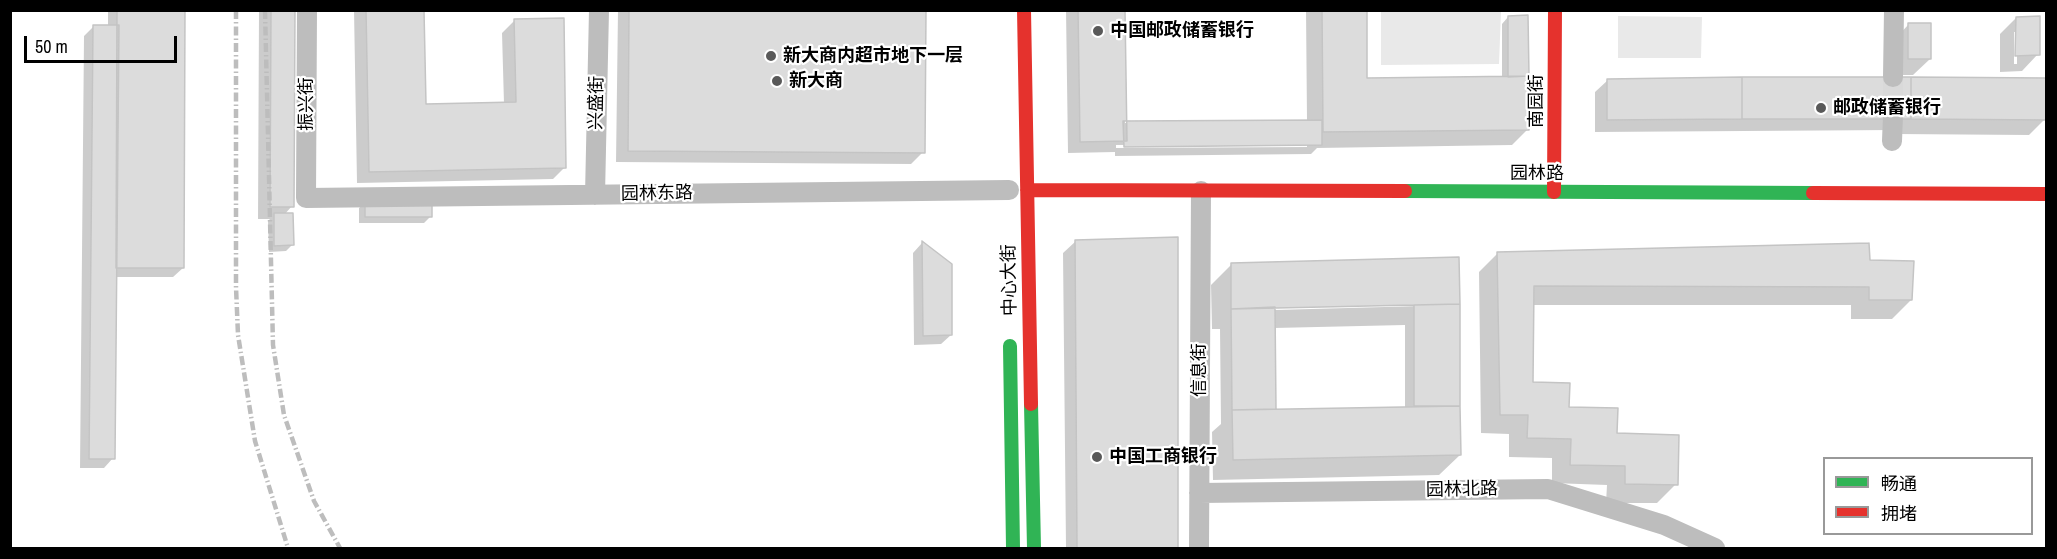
<!DOCTYPE html>
<meta charset="utf-8">
<style>
body{margin:0}
#map{position:relative;width:2057px;height:559px;overflow:hidden;background:#fff;font-family:"Archivo Narrow","Noto Sans SC",sans-serif}
canvas{display:block}
.frame{position:absolute;inset:0;border:12px solid #000;pointer-events:none}
.legend{position:absolute;left:1823px;top:457px;width:210px;height:78px;box-sizing:border-box;background:#fff;border:2px solid #999;margin:0;padding:8px 10px;list-style:none;font-size:18px;color:#000}
.legend li{display:flex;align-items:center;gap:12px;height:30px}
.legend b{width:30px;border:2px solid #999}
.scale{position:absolute;left:24px;top:36px;width:153px;height:27px;box-sizing:border-box;border:3px solid #000;border-top:0;padding-left:8px;font-size:18px;line-height:21px;white-space:nowrap;color:#000;-webkit-text-stroke:4px #fff;paint-order:stroke}
</style>
<div id="map">
<canvas width="2057" height="559"></canvas>
<div class="frame"></div>
<ul class="legend">
<li><b style="height:8px;background:#30b455"></b>畅通</li>
<li><b style="height:8px;background:#e5322d"></b>拥堵</li>
</ul>
<div class="scale">50 m</div>
</div>
<script>
const g = document.querySelector('canvas').getContext('2d');
g.lineJoin = 'round';
function paint(path, color) { g.fillStyle = color; g.fill(path, 'evenodd'); }
const shape = rows => new Path2D(rows.map(r => 'M' + r).join(''));
function strokePath(path, color, width, dash) { g.strokeStyle = color; g.lineWidth = width; g.lineCap = dash ? 'butt' : 'round'; g.setLineDash(dash || []); g.stroke(path); }
function write(font, color, halo, rows, align = 'center') {
  g.font = font + ' "Archivo Narrow","Noto Sans SC",sans-serif'; g.lineWidth = 4.5; g.setLineDash([]); g.textBaseline = 'middle'; g.strokeStyle = halo; g.fillStyle = color; for (const [text, x, y, turn = 0] of rows) {
    g.save(); g.translate(x, y); g.rotate((+turn || 0) * Math.PI / 180); g.textAlign = isNaN(turn) ? turn : align; if (halo) g.strokeText(text, 0, 0); g.fillText(text, 0, 0); g.restore();
  }
}
const green = shape([
 [1381,12,1501,12,1499,64,1381,65],
 [1618,16,1702,17,1701,58,1618,58]
]);
const shadow = shape([
 [108,10,184,10,183,268,173,277,115,277,113,458,104,468,80,468,84,36,94,26,108,26],
 [259,10,294,10,292,206,284,215,292,245,286,251,269,252,268,221,270,219,258,219],
 [354,10,423,10,424,106,504,104,502,33,515,20,565,167,553,179,357,183],
 [618,10,925,10,923,152,911,164,616,162],
 [1066,10,1126,10,1124,13,1125,123,1307,121,1306,10,1365,10,1366,80,1502,78,1502,24,1508,17,1528,129,1512,145,1317,148,1311,154,1115,156,1115,152,1068,153],
 [1307,144,1307,147,1116,148,1116,145],
 [2016,18,2038,54,2022,71,2000,72,2000,34],
 [2014,32,2017,32,2017,64,2014,64],
 [1909,24,1930,59,1913,75,1892,75,1893,41],
 [1608,80,2045,119,2029,135,1895,134,1895,130,1595,132,1595,92],
 [366,202,430,217,424,223,359,223,359,208],
 [1176,238,1177,548,1066,548,1063,253,1076,241],
 [922,243,951,335,941,344,914,345,913,253],
 [1498,253,1868,262,1911,300,1892,319,1851,319,1851,305,1532,305,1532,384,1568,408,1616,435,1676,484,1657,503,1606,503,1607,485,1552,483,1552,458,1509,457,1509,434,1481,433,1479,272],
 [1232,264,1458,303,1460,455,1439,475,1213,480,1212,432,1221,424,1220,329,1212,329,1211,285],
 [1421,303,1421,306,1274,310,1274,307],
 [1405,325,1405,408,1272,410,1275,408,1274,328]
]);
const building = shape([
 [117,10,185,10,184,268,116,268,117,10],
 [271,10,295,10,294,207,270,207,271,10],
 [366,10,424,10,426,104,516,102,514,19,564,18,566,168,369,172,366,10],
 [629,10,926,10,925,153,628,151,629,10],
 [1078,10,1125,10,1127,141,1080,142,1078,10],
 [1322,10,1367,10,1367,78,1529,76,1529,130,1323,132,1322,10],
 [1528,15,1529,76,1508,77,1508,16,1528,15],
 [2040,16,2040,55,2015,56,2016,17,2040,16],
 [1908,23,1931,23,1931,59,1908,59,1908,23],
 [93,25,119,25,115,459,89,459,93,25],
 [1742,77,1742,119,1607,120,1607,79,1742,77],
 [1742,77,1911,77,1911,119,1742,119,1742,77],
 [1911,77,2046,78,2046,120,1911,119,1911,77],
 [1322,120,1322,145,1124,147,1123,121,1322,120],
 [365,200,432,200,432,217,365,217,365,200],
 [274,213,293,213,294,245,274,246,274,213],
 [1178,237,1178,548,1077,548,1075,240,1178,237],
 [922,241,952,264,952,335,923,336,922,241],
 [1869,243,1870,260,1914,261,1912,300,1869,300,1869,287,1534,286,1533,382,1570,383,1569,407,1618,408,1617,433,1679,435,1678,485,1625,484,1625,466,1570,465,1571,439,1527,438,1528,415,1500,415,1497,252,1869,243],
 [1459,257,1460,304,1231,309,1231,263,1459,257],
 [1460,304,1460,406,1414,406,1414,305,1460,304],
 [1275,307,1276,409,1232,410,1231,309,1275,307],
 [1460,406,1461,455,1233,460,1232,410,1460,406]
]);
const streetTunnel = shape([
 [1893,77,1893,115]
]);
const street = shape([
 [307,10,306,198,1009,190],
 [1893,77,1894,10],
 [1892,141,1893,115],
 [595,195,599,10],
 [1199,493,1548,489,1664,525,1715,548],
 [1199,548,1201,191]
]);
const fast = shape([
 [1405,191,1813,193],
 [1010,346,1013,548],
 [1031,404,1034,548]
]);
const jam = shape([
 [1024,10,1031,404],
 [1027,190,1405,191],
 [1554,192,1555,10],
 [1813,193,2046,194]
]);
const rail = shape([
 [236,10,236,287,238,335,255,441,288,548],
 [265,10,273,345,284,415,314,501,340,548]
]);
const markers = [
 [1098,31,6,"#595959"],
 [771,56,6,"#595959"],
 [777,81,6,"#595959"],
 [1821,108,6,"#595959"],
 [1097,457,6,"#595959"]
];
const poiNames = [
 ["中国邮政储蓄银行",1110,31],
 ["新大商内超市地下一层",783,56],
 ["新大商",789,81],
 ["邮政储蓄银行",1833,108],
 ["中国工商银行",1109,457]
];
const streetNames = [
 ["南园街",1537,101,-90],
 ["兴盛街",597,103,-89],
 ["振兴街",307,104,-90],
 ["园林路",1537,174],
 ["园林东路",657,194,-1],
 ["中心大街",1010,280,-91],
 ["信息街",1200,370,-90],
 ["园林北路",1462,490,-1]
];
paint(green, '#e9e9e9');
paint(shadow, '#0003');
paint(building, '#dcdcdc');
strokePath(building, '#c4c4c4', 1.5);
strokePath(streetTunnel, '#d9d9d9', 20, [20, 10]);
strokePath(street, '#bdbdbd', 20);
strokePath(fast, '#30b455', 14);
strokePath(jam, '#e5322d', 14);
strokePath(rail, '#bdbdbd', 4.5, [9, 3, 1.5, 3]);
for (const [x, y, r, color] of markers) { const dot = new Path2D(); dot.arc(x, y, r, 0, 2 * Math.PI); g.fillStyle = color; g.fill(dot); strokePath(dot, '#fff', 2); }
write('bold 18px', '#000', '#fff', poiNames, 'left');
write('18px', '#000', '#fff', streetNames);
</script>
